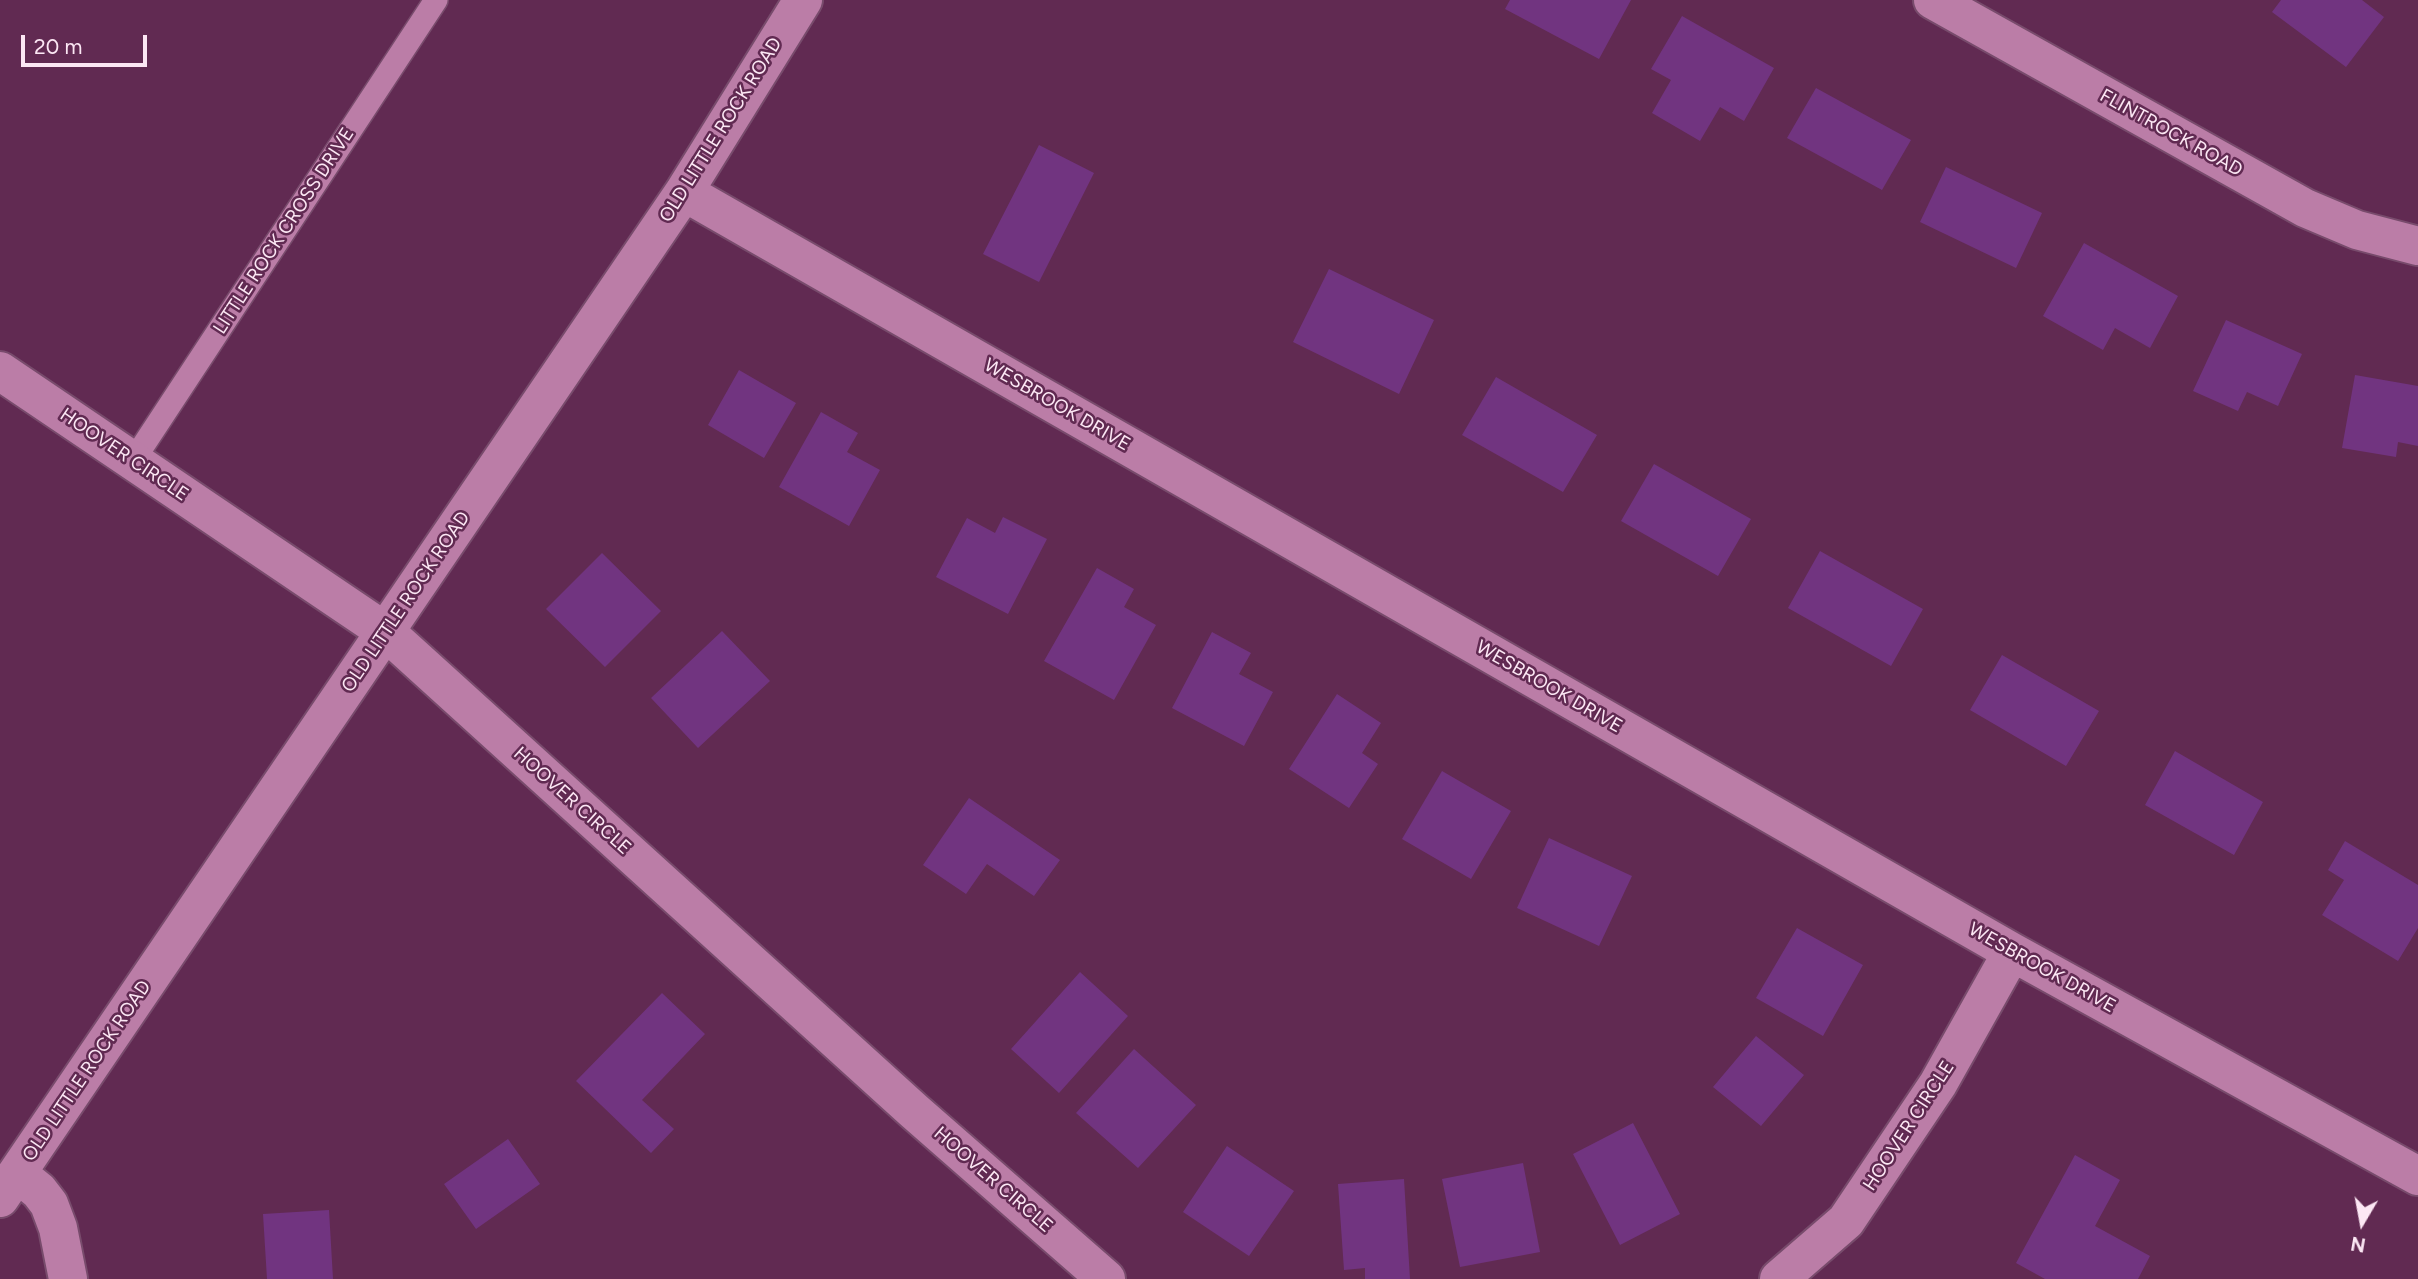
<!DOCTYPE html>
<style>
body{margin:0}
#map{position:relative;width:2418px;height:1279px;overflow:hidden;background:#612a52;font-family:Figtree,sans-serif}
canvas{display:block}
.north{position:absolute;left:2327px;top:1188px;width:70px;height:70px;-webkit-text-stroke:5px #612a52;paint-order:stroke;rotate:190deg;font-size:19px;font-weight:700;line-height:28px;text-align:center;color:#fce7f4}
.north::after{content:'';display:block;margin:auto;width:24px;height:32px;background:#fce7f4;clip-path:polygon(50% 0,100% 100%,50% 72%,0 100%)}
.scale{position:absolute;left:21px;top:35px;width:126px;height:32px;box-sizing:border-box;border:4px solid #fce7f4;border-top:0;padding-left:9px;font-size:21px;line-height:24px;white-space:nowrap;color:#fce7f4;-webkit-text-stroke:5px #612a52;paint-order:stroke}
</style>
<div id="map">
<canvas width="2418" height="1279"></canvas>
<div class="north">N</div>
<div class="scale">20 m</div>
</div>
<script>
const g = document.querySelector('canvas').getContext('2d');
g.lineJoin = 'round';
function paint(path, color) { g.fillStyle = color; g.fill(path, 'evenodd'); }
const shape = rows => new Path2D(rows.map(r => 'M' + r).join(''));
function strokePath(path, color, width, dash) { g.strokeStyle = color; g.lineWidth = width; g.lineCap = dash ? 'butt' : 'round'; g.setLineDash(dash || []); g.stroke(path); }
function write(font, color, halo, rows, align = 'center') {
  g.font = font + ' Figtree,sans-serif'; g.lineWidth = 5; g.setLineDash([]); g.textBaseline = 'middle'; g.strokeStyle = halo; g.fillStyle = color; for (const [text, x, y, turn = 0] of rows) {
    g.save(); g.translate(x, y); g.rotate((+turn || 0) * Math.PI / 180); g.textAlign = isNaN(turn) ? turn : align; if (halo) g.strokeText(text, 0, 0); g.fillText(text, 0, 0); g.restore();
  }
}
const building = shape([
 [1510,0,1631,0,1599,59,1505,9],
 [2281,0,2362,0,2384,17,2346,67,2272,12],
 [1682,16,1774,68,1744,121,1720,107,1700,141,1652,113,1671,80,1651,69],
 [1816,88,1911,140,1882,190,1787,138],
 [1039,145,1094,173,1039,282,983,254],
 [1946,167,2042,213,2016,268,1920,222],
 [2084,243,2178,296,2150,348,2115,328,2103,350,2043,316],
 [1329,269,1434,320,1399,394,1293,342],
 [2226,320,2302,354,2278,406,2247,392,2238,411,2193,391],
 [739,370,796,403,764,458,708,425],
 [2355,375,2418,386,2418,446,2398,442,2396,457,2342,448],
 [1496,377,1597,435,1563,492,1462,435],
 [821,412,858,433,847,452,880,470,849,526,779,487],
 [1654,464,1751,519,1718,576,1621,521],
 [1003,517,1047,539,1008,614,936,577,967,518,995,533],
 [1820,551,1923,609,1891,666,1788,608],
 [602,553,661,611,605,667,546,609],
 [1097,568,1134,589,1124,607,1156,625,1114,700,1044,661],
 [722,631,770,681,698,748,651,698],
 [1212,632,1251,653,1239,674,1273,692,1244,746,1172,708],
 [2002,655,2099,711,2066,766,1970,710],
 [1337,694,1381,723,1362,753,1378,764,1349,808,1289,769],
 [2175,751,2263,802,2234,855,2145,805],
 [1442,771,1511,811,1471,879,1402,839],
 [969,798,1060,860,1034,896,987,864,966,894,923,865],
 [1549,838,1632,876,1599,946,1517,908],
 [2345,841,2418,885,2418,928,2398,961,2322,915,2344,880,2328,870],
 [1797,928,1863,965,1823,1036,1756,998],
 [1080,972,1128,1016,1059,1093,1011,1049],
 [662,993,705,1034,642,1100,674,1129,651,1153,576,1081],
 [1756,1036,1804,1075,1761,1126,1713,1087],
 [1134,1049,1196,1105,1138,1168,1076,1113],
 [1633,1123,1680,1214,1620,1245,1573,1154],
 [508,1139,540,1184,476,1229,444,1184],
 [1227,1146,1294,1191,1249,1256,1183,1212],
 [2075,1155,2120,1180,2095,1226,2150,1256,2138,1279,2045,1279,2016,1263],
 [1523,1163,1540,1252,1460,1267,1442,1179],
 [1404,1179,1410,1279,1365,1279,1365,1268,1344,1270,1338,1184],
 [329,1210,333,1279,267,1279,263,1214]
]);
const lane = shape([
 [133,461,436,0]
]);
const street = shape([
 [1933,0,2305,208,2357,230,2418,246],
 [684,192,2012,952,2418,1176],
 [0,371,386,632,914,1111,1106,1279],
 [17,1173,39,1191,49,1204,58,1228,68,1279],
 [0,1198,684,192,803,0],
 [1779,1279,1846,1221,1938,1084,2012,952]
]);
const streetNames = [
 ["OLD LITTLE ROCK ROAD",721,130,-58],
 ["FLINTROCK ROAD",2171,133,29],
 ["LITTLE ROCK CROSS DRIVE",284,231,-57],
 ["WESBROOK DRIVE",1057,405,30],
 ["HOOVER CIRCLE",124,455,34],
 ["OLD LITTLE ROCK ROAD",406,602,-56],
 ["WESBROOK DRIVE",1549,687,30],
 ["HOOVER CIRCLE",572,801,42],
 ["WESBROOK DRIVE",2042,968,29],
 ["OLD LITTLE ROCK ROAD",87,1071,-56],
 ["HOOVER CIRCLE",1909,1126,-57],
 ["HOOVER CIRCLE",993,1180,41]
];
paint(building, '#713480');
strokePath(lane, '#784b6c', 26);
strokePath(street, '#784b6c', 42);
strokePath(lane, '#bb7da7', 23);
strokePath(street, '#bb7da7', 38);
write('19px', '#fce7f4', '#612a52', streetNames);
</script>
